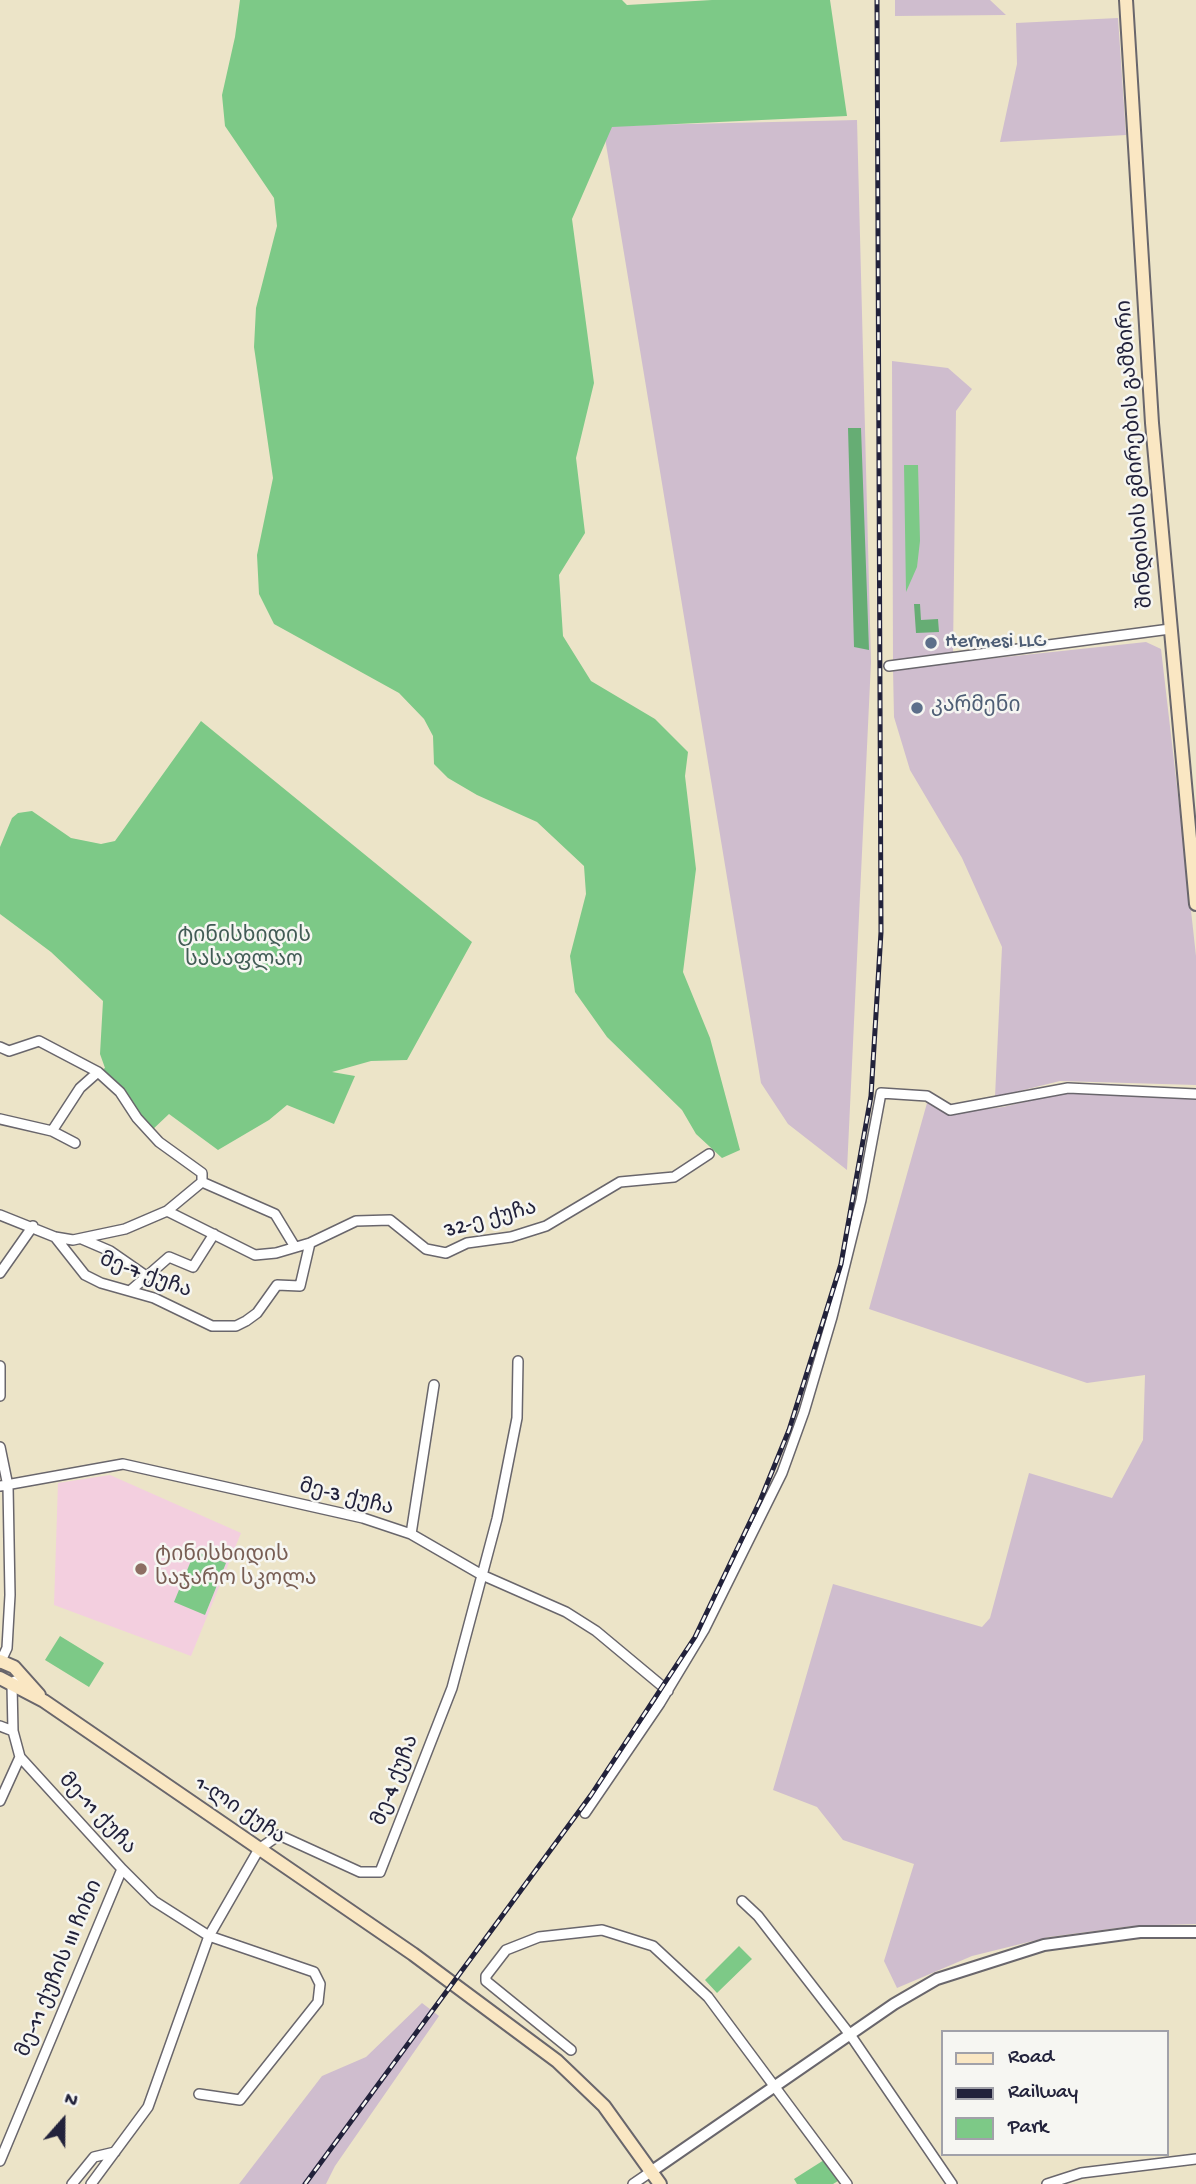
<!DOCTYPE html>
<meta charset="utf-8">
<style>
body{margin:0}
#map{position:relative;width:1196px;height:2184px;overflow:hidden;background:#ece4c8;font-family:"Gochi Hand",sans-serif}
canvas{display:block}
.legend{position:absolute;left:941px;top:2030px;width:228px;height:126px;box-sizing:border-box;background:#f6f6f2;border:2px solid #a1a1a9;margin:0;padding:9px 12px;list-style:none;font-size:21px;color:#22223b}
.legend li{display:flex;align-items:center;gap:14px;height:35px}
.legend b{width:35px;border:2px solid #a1a1a9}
.north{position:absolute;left:28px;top:2086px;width:70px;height:70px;-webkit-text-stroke:5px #f6f6f2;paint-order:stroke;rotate:21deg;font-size:19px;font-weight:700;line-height:28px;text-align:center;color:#22223b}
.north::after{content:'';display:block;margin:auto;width:24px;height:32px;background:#22223b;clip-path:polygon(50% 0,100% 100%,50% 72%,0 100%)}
</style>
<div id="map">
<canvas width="1196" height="2184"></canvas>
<ul class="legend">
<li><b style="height:9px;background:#fae7c3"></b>Road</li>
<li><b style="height:9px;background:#22223b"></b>Railway</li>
<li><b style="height:19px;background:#7dc987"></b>Park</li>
</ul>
<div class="north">N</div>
</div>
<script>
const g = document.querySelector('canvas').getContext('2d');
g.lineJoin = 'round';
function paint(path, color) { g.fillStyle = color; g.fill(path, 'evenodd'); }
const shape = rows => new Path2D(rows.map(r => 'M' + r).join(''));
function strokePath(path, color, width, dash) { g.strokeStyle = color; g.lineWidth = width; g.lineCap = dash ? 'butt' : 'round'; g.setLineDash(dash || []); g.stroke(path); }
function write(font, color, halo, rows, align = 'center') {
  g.font = font + ' "Gochi Hand","Noto Sans Georgian",sans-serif'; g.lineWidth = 5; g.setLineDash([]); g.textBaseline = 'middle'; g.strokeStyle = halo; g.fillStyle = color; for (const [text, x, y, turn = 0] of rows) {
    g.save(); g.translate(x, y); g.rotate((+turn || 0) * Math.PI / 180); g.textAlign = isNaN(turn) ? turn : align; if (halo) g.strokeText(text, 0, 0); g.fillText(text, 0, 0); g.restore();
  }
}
const built = shape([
 [110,1475,241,1533,191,1656,54,1605,58,1483]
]);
const industrial = shape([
 [895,0,990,0,1006,15,895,16],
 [1118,18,1126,135,1000,142,1017,64,1016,23],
 [857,120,871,662,847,1170,788,1124,761,1083,603,126],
 [892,361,948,368,972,389,956,411,953,653,893,661],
 [1146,642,1161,649,1184,847,1196,956,1196,1085,1060,1081,995,1097,1002,947,962,858,910,770,894,717,893,669],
 [1067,1092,1196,1098,1196,1924,1132,1926,1049,1937,972,1956,897,1988,884,1961,914,1864,843,1840,817,1807,773,1790,833,1584,982,1627,990,1618,1029,1473,1112,1498,1143,1440,1145,1375,1087,1383,869,1309,927,1103,949,1114,1003,1107],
 [422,2003,439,2016,335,2166,326,2184,239,2184,322,2076,366,2057]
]);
const green = shape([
 [240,0,622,0,627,5,712,0,830,0,847,116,612,127,572,219,594,383,576,458,585,533,559,575,563,636,591,681,655,719,688,752,685,776,696,869,683,972,710,1038,740,1150,722,1158,696,1134,682,1110,607,1037,575,992,570,956,586,894,584,866,537,822,477,795,448,778,434,764,433,736,424,719,399,693,274,624,259,594,257,555,273,478,254,347,256,308,277,226,274,198,225,126,222,95,235,37],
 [904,465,918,465,920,541,917,567,906,592],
 [201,721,472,942,407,1060,371,1061,332,1072,355,1076,334,1124,287,1105,269,1120,218,1150,169,1114,150,1132,98,1072,105,1068,100,1054,103,1001,51,952,0,914,0,847,12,818,18,813,32,811,71,838,101,844,115,841],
 [195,1551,226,1563,205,1615,174,1602],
 [60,1636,104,1663,89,1687,45,1660],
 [739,1946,752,1959,717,1993,705,1980],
 [824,2160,838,2181,833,2184,797,2184,794,2179]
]);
const forest = shape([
 [848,428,861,428,869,650,854,647],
 [914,604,920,604,921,620,938,619,939,632,916,633]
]);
const minor = shape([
 [889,666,1170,629],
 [0,1047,9,1051,39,1041,98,1072,120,1092,137,1118,159,1142,202,1173,202,1182,275,1214,295,1247],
 [0,1119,52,1131,75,1143],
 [52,1131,80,1088,98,1072],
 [167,1211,255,1255,276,1253,310,1243,356,1221,390,1220,426,1249,446,1253,467,1243,511,1237,546,1226,620,1182,674,1177,709,1154],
 [0,1215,55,1237,73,1240,125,1229,167,1211,202,1182],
 [55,1237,85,1275,101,1283,154,1298,212,1326,236,1326,246,1321,257,1313,277,1285,300,1286,310,1243],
 [82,1239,110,1251,146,1276],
 [0,1273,33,1226],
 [130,1291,169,1257,193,1267,214,1234],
 [0,1366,0,1396],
 [0,1447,8,1486,10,1595,7,1648,0,1663],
 [0,1486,123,1464,363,1518,411,1534,482,1575,566,1612,596,1631,668,1691],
 [411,1534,434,1385],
 [15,1681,12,1685,13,1731,20,1757,122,1869,154,1901,209,1936,314,1972,320,1984,318,2002,240,2100,199,2094],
 [0,1726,13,1731],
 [0,1801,20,1757],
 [585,1813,660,1703,704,1630,782,1473,804,1412,832,1317,861,1200,881,1093,927,1096,950,1110,1068,1088,1196,1094],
 [742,1901,758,1916,851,2036,952,2184],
 [571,2050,486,1981,486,1976,506,1950,539,1937,602,1930,653,1946,708,1997,847,2184],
 [0,2161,122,1869],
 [72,2184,94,2157,115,2152],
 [91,2184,148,2107,209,1936,259,1849,279,1835,360,1872,380,1872,452,1688,497,1519,517,1418,518,1361],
 [633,2184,652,2171],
 [1047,2184,1081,2173,1196,2159]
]);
const tertiary = shape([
 [652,2171,894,2004,937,1979,1044,1945,1140,1932,1196,1932]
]);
const secondary = shape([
 [1126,0,1152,423,1196,904],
 [0,1661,14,1667,39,1695],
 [0,1678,44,1701,413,1954,557,2061,604,2106,660,2184]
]);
const rail = shape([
 [305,2184,591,1795,695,1637,760,1501,789,1430,841,1264,871,1096,881,932,877,0]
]);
const markers = [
 [931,643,7,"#5c6f8a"],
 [917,708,7,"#5c6f8a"],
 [141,1569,7,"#8d6e63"]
];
const streetNames = [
 ["შინდისის გმირების გამზირი",1137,454,-94],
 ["32-ე ქუჩა",491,1221,-15],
 ["მე-7 ქუჩა",145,1277,20],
 ["მე-3 ქუჩა",346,1499,14],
 ["მე-4 ქუჩა",397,1781,-69],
 ["1-ლი ქუჩა",239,1812,34],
 ["მე-11 ქუჩა",96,1815,47],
 ["მე-11 ქუჩის III ჩიხი",61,1969,-67]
];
const serviceNames = [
 ["Hermesi LLC",945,643],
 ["კარმენი",931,708]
];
const parkNames = [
 ["ტინისხიდის",244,938],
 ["სასაფლაო",244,962]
];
const educationNames = [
 ["ტინისხიდის",155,1557],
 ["საჯარო სკოლა",155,1581]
];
paint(built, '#f3cfdf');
paint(industrial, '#cfbdce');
paint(green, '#7dc987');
paint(forest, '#66ad74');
strokePath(minor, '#69666c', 12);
strokePath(tertiary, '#69666c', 14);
strokePath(secondary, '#69666c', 16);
strokePath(minor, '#fff', 9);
strokePath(tertiary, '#fff', 10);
strokePath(secondary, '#fae7c3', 12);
strokePath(rail, '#22223b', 5);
strokePath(rail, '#f6f6f2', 2.5, [8]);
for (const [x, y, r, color] of markers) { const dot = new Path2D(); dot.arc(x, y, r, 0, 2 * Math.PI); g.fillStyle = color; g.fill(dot); strokePath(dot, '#f6f6f2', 2.5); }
write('21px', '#22223b', '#f6f6f2', streetNames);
write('21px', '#4e5e75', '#f6f6f2', serviceNames, 'left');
write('21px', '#425c56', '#f6f6f2', parkNames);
write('21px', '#785e54', '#f6f6f2', educationNames, 'left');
</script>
